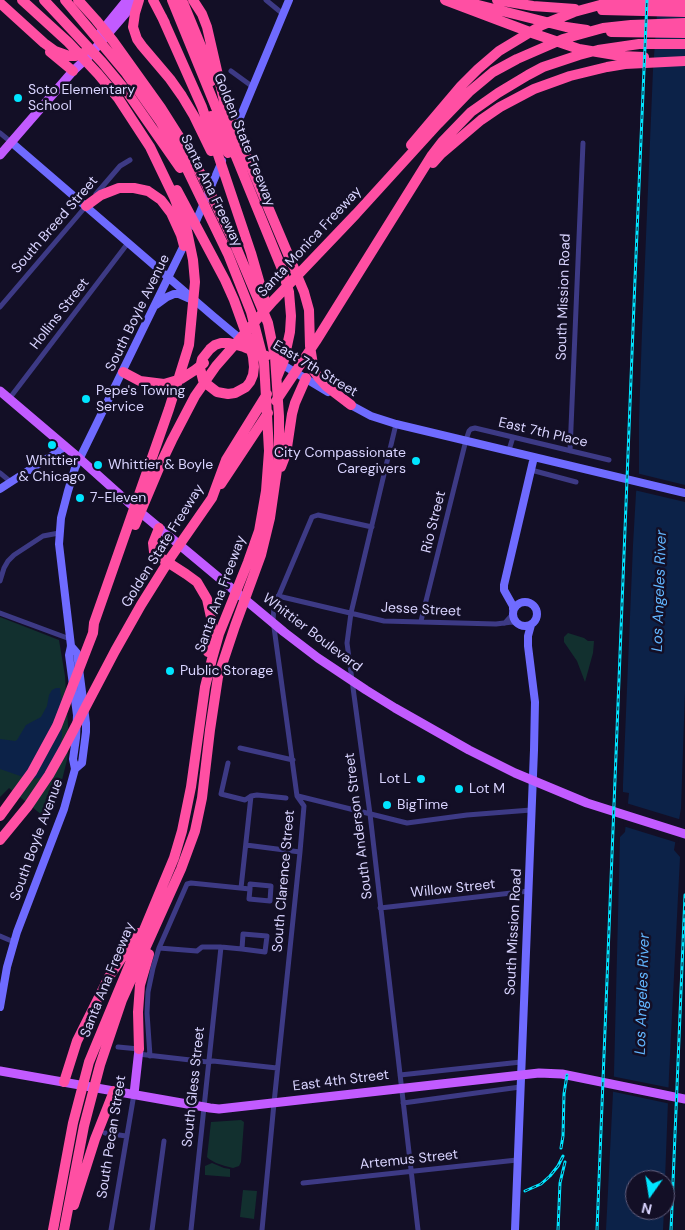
<!DOCTYPE html>
<style>
body{margin:0}
#map{position:relative;width:685px;height:1230px;overflow:hidden;background:#130f26;font-family:"DM Sans",sans-serif}
canvas{display:block}
.north{position:absolute;left:625px;top:1170px;width:50px;height:50px;box-sizing:border-box;background:#130f26;border:1px solid #625e7d;border-radius:50%;rotate:193deg;font-size:14px;font-weight:700;line-height:20px;text-align:center;color:#d9d4ff}
.north::after{content:'';display:block;margin:auto;width:18px;height:22px;background:#00e5ff;clip-path:polygon(50% 0,100% 100%,50% 72%,0 100%)}
</style>
<div id="map">
<canvas width="685" height="1230"></canvas>
<div class="north">N</div>
</div>
<script>
const g = document.querySelector('canvas').getContext('2d');
g.lineJoin = 'round';
function paint(path, color) { g.fillStyle = color; g.fill(path, 'evenodd'); }
const shape = rows => new Path2D(rows.map(r => 'M' + r).join(''));
function strokePath(path, color, width, dash) { g.strokeStyle = color; g.lineWidth = width; g.lineCap = dash ? 'butt' : 'round'; g.setLineDash(dash || []); g.stroke(path); }
function write(font, color, halo, rows, align = 'center') {
  g.font = font + ' "DM Sans",sans-serif'; g.lineWidth = 5; g.setLineDash([]); g.textBaseline = 'middle'; g.strokeStyle = halo; g.fillStyle = color; for (const [text, x, y, turn = 0] of rows) {
    g.save(); g.translate(x, y); g.rotate((+turn || 0) * Math.PI / 180); g.textAlign = isNaN(turn) ? turn : align; if (halo) g.strokeText(text, 0, 0); g.fillText(text, 0, 0); g.restore();
  }
}
const green = shape([
 [0,617,59,640,65,676,69,741,67,760,61,784,48,820,9,788,0,797],
 [568,633,584,638,588,641,594,641,593,653,585,682,577,661,564,642,564,637],
 [241,1120,244,1122,241,1162,239,1166,233,1168,225,1166,216,1163,209,1159,207,1157,211,1122],
 [212,1163,224,1168,230,1169,230,1177,205,1175,205,1166],
 [243,1190,257,1191,254,1219,240,1217]
]);
const water = shape([
 [658,0,685,0,685,691,681,808,674,850,680,857,669,1075,665,1180,635,1180,635,1210,664,1210,663,1230,606,1230,614,1073,620,837,625,832,629,793,623,792,623,784,633,545,636,493,639,472,639,419,642,332,653,70],
 [56,688,60,688,62,704,62,735,59,755,48,773,39,778,29,779,0,769,0,739,15,741,17,740,26,725,41,717,47,706,49,695,52,690]
]);
const pier = shape([
 [636,473,685,485,685,502,634,490],
 [626,803,682,820,678,843,623,826],
 [611,1076,671,1088,671,1104,610,1091]
]);
const street = shape([
 [266,0,283,14],
 [231,71,253,87],
 [0,133,11,142],
 [96,194,120,166,130,160],
 [0,307,87,205],
 [9,399,128,243],
 [396,424,351,613,347,643,370,814,418,1230],
 [509,450,513,437],
 [570,451,583,143],
 [531,470,576,482],
 [0,473,11,482],
 [0,581,4,568,8,561,14,555,43,536,59,533],
 [278,596,384,621,496,624,512,622,516,623],
 [0,613,70,639],
 [421,621,466,440,469,431,471,429,475,428,609,460],
 [505,623,512,615],
 [240,748,293,760],
 [228,763,221,794,245,800,251,796,257,795,286,798],
 [298,796,407,823,467,815,531,810],
 [246,845,300,852],
 [241,888,251,796],
 [380,908,529,891],
 [0,936,14,942],
 [159,948,197,951,202,947,221,947,242,949,265,952,267,936,243,934,242,949],
 [118,1047,139,1049],
 [138,1054,208,1062,213,1061,277,1068],
 [150,1056,147,1013,148,992,153,968,159,948,187,884,191,883,250,889,249,899,270,901,271,886,250,884,250,889],
 [400,1075,521,1062],
 [403,1103,520,1087],
 [105,1133,126,1136],
 [303,1183,517,1160],
 [111,1230,134,1094],
 [152,1230,164,1141],
 [191,1230,221,947],
 [262,1230,274,1103,300,852,304,806,297,796,273,620,274,607,312,517,318,515,372,527]
]);
const secondary = shape([
 [234,132,289,0],
 [11,142,213,316,243,341],
 [194,226,222,161],
 [156,305,167,297,174,294,179,294,188,298],
 [278,362,328,392],
 [347,403,371,416,396,424,685,493],
 [0,489,65,447],
 '513 614a12 12 0 1 1 24 0a12 12 0 1 1-24 0Z',
 [513,609,513,606,504,590,504,585,534,457],
 [71,646,77,653,86,723,86,732,82,763,75,769],
 [0,1007,7,967,17,932,64,809,75,769,73,759,76,738,77,715,69,655,71,646,59,544,61,518,68,491,75,468,186,241],
 [515,1230,534,750,535,702,528,646,528,636,531,625]
]);
const primary = shape([
 [100,33,127,0],
 [0,155,73,71,88,57,137,0],
 [0,391,80,459,128,502,284,632,318,658,366,690,395,708,469,750,515,773,587,803,685,834],
 [0,1071,210,1108,219,1109,539,1073,562,1074,685,1099],
 [134,1094,139,1049]
]);
const highway = shape([
 [44,0,102,62,127,92,180,168],
 [139,0,135,13,133,27,137,39,142,46,170,79,182,96,194,116,211,151],
 [153,0,165,23],
 [172,0,282,269,289,292,291,316,290,332,284,360,277,377],
 [182,0,203,51,212,81],
 [193,0,202,14,207,27,224,101,230,117,304,292,309,310,310,346,314,371,319,378,326,386,351,405],
 [445,0,535,34,579,49,621,56,644,57],
 [497,0,533,6,575,9],
 [462,1,566,27,587,30],
 [0,3,44,43,55,51,69,56,76,56,83,53],
 [602,10,685,12],
 [162,17,202,107,251,253,266,305],
 [611,32,685,33],
 [50,52,73,71],
 [211,116,228,153],
 [411,145,461,86,478,69,499,51,542,25,574,12,600,5,633,1,685,2],
 [433,163,441,154,481,120,500,107,534,89,570,76,607,67,625,64,685,61],
 [177,190,225,280,234,300,248,339,253,357,254,367,253,375,250,382,246,387,235,393,228,394,217,392,208,385,203,380,200,368,202,359,210,349,215,345,221,343,229,343,244,347,266,356],
 [86,206,101,195,119,188,134,188,148,191,161,200,171,213,181,235,184,246],
 [123,372,140,381,164,384,181,379,195,370,204,363],
 [276,401,316,341,432,155,442,142,471,112,498,93,528,75,543,67,579,55,598,50,639,44,685,44],
 [281,467,286,454,292,414,295,403,306,378],
 [221,484,268,413],
 [135,525,162,461,172,440,195,396,216,366,273,301,356,214,438,124,469,92,493,72,517,59,563,39,603,28,631,25,685,23],
 [159,528,153,543,154,552,158,556,186,574,197,582,207,599,212,622,211,634,208,652],
 [0,816,32,772,57,726,93,633,94,623,169,409,189,345,195,282,193,260,187,231,174,197,150,147,118,98,98,74,68,42,22,0],
 [0,840,28,806,49,775,63,750,115,651,141,605,171,557,212,498,226,460,267,394],
 [139,1049,138,1012,140,985,149,954],
 [64,1082,77,1041,109,977,138,933],
 [74,1205,95,1139,114,1091],
 [53,1230,73,1123,89,1062,174,858,182,831,191,787,205,687,212,659,219,634,248,562,259,531,266,491,269,451,264,362,251,312,228,254,183,161,160,121,126,73,65,0],
 [64,1230,84,1126,100,1065,122,1000,181,869,195,831,202,798,210,730,218,677,235,626,261,555,270,518,279,456,279,416,275,357,268,323,234,242,202,176,180,138,161,108,113,41,96,20,78,0]
]);
const rail = shape([
 [561,1148,563,1136,564,1094,567,1075],
 [525,1191,541,1184,550,1176,558,1166,563,1156],
 [558,1230,560,1183,565,1162],
 [597,1230,635,279,647,0],
 [671,1230,685,895]
]);
const markers = [
 [18,98,5,"#00e5ff"],
 [86,399,5,"#00e5ff"],
 [52,445,5,"#00e5ff"],
 [416,461,5,"#00e5ff"],
 [98,465,5,"#00e5ff"],
 [80,498,5,"#00e5ff"],
 [170,671,5,"#00e5ff"],
 [421,779,5,"#00e5ff"],
 [459,789,5,"#00e5ff"],
 [387,805,5,"#00e5ff"]
];
const poiNames = [
 ["Soto Elementary",28,90],
 ["School",28,106],
 ["Pepe's Towing",96,391],
 ["Service",96,407],
 ["City Compassionate",406,453,"right"],
 ["Caregivers",406,469,"right"],
 ["Whittier",52,461,"center"],
 ["& Chicago",52,477,"center"],
 ["Whittier & Boyle",108,465],
 ["7-Eleven",90,498],
 ["Public Storage",180,671],
 ["Lot L",411,779,"right"],
 ["Lot M",469,789],
 ["BigTime",397,805]
];
const streetNames = [
 ["Golden State Freeway",244,140,68],
 ["Santa Ana Freeway",211,191,64],
 ["South Breed Street",55,225,-49],
 ["Santa Monica Freeway",310,242,-47],
 ["South Mission Road",564,297,-88],
 ["South Boyle Avenue",138,313,-64],
 ["Hollins Street",60,314,-52],
 ["East 7th Street",315,369,31],
 ["East 7th Place",543,433,13],
 ["Rio Street",434,522,-76],
 ["Golden State Freeway",163,546,-58],
 ["Santa Ana Freeway",221,594,-70],
 ["Jesse Street",421,610,3],
 ["Whittier Boulevard",312,633,37],
 ["South Anderson Street",359,826,-97],
 ["South Boyle Avenue",37,840,-70],
 ["South Clarence Street",284,881,-85],
 ["Willow Street",453,889,-6],
 ["South Mission Road",514,932,-87],
 ["Santa Ana Freeway",108,980,-68],
 ["East 4th Street",341,1081,-7],
 ["South Gless Street",194,1087,-84],
 ["South Pecan Street",112,1137,-81],
 ["Artemus Street",409,1160,-6]
];
const waterNames = [
 ["Los Angeles River",660,591,-88],
 ["Los Angeles River",643,994,-88]
];
paint(green, '#12302f');
paint(water, '#0c2248');
paint(pier, '#130f26');
strokePath(street, '#3d3a85', 5);
strokePath(secondary, '#6f6bff', 8);
strokePath(primary, '#c25bff', 9);
strokePath(highway, '#ff4fa3', 10);
strokePath(rail, '#00e5ff', 3);
strokePath(rail, '#130f26', 1, [4]);
for (const [x, y, r, color] of markers) { const dot = new Path2D(); dot.arc(x, y, r, 0, 2 * Math.PI); g.fillStyle = color; g.fill(dot); strokePath(dot, '#130f26', 2); }
write('14px', '#d9d4ff', '#130f26', poiNames, 'left');
write('14px', '#d9d4ff', '#130f26', streetNames);
write('italic 15px', '#62b6ff', '#130f26', waterNames);
</script>
